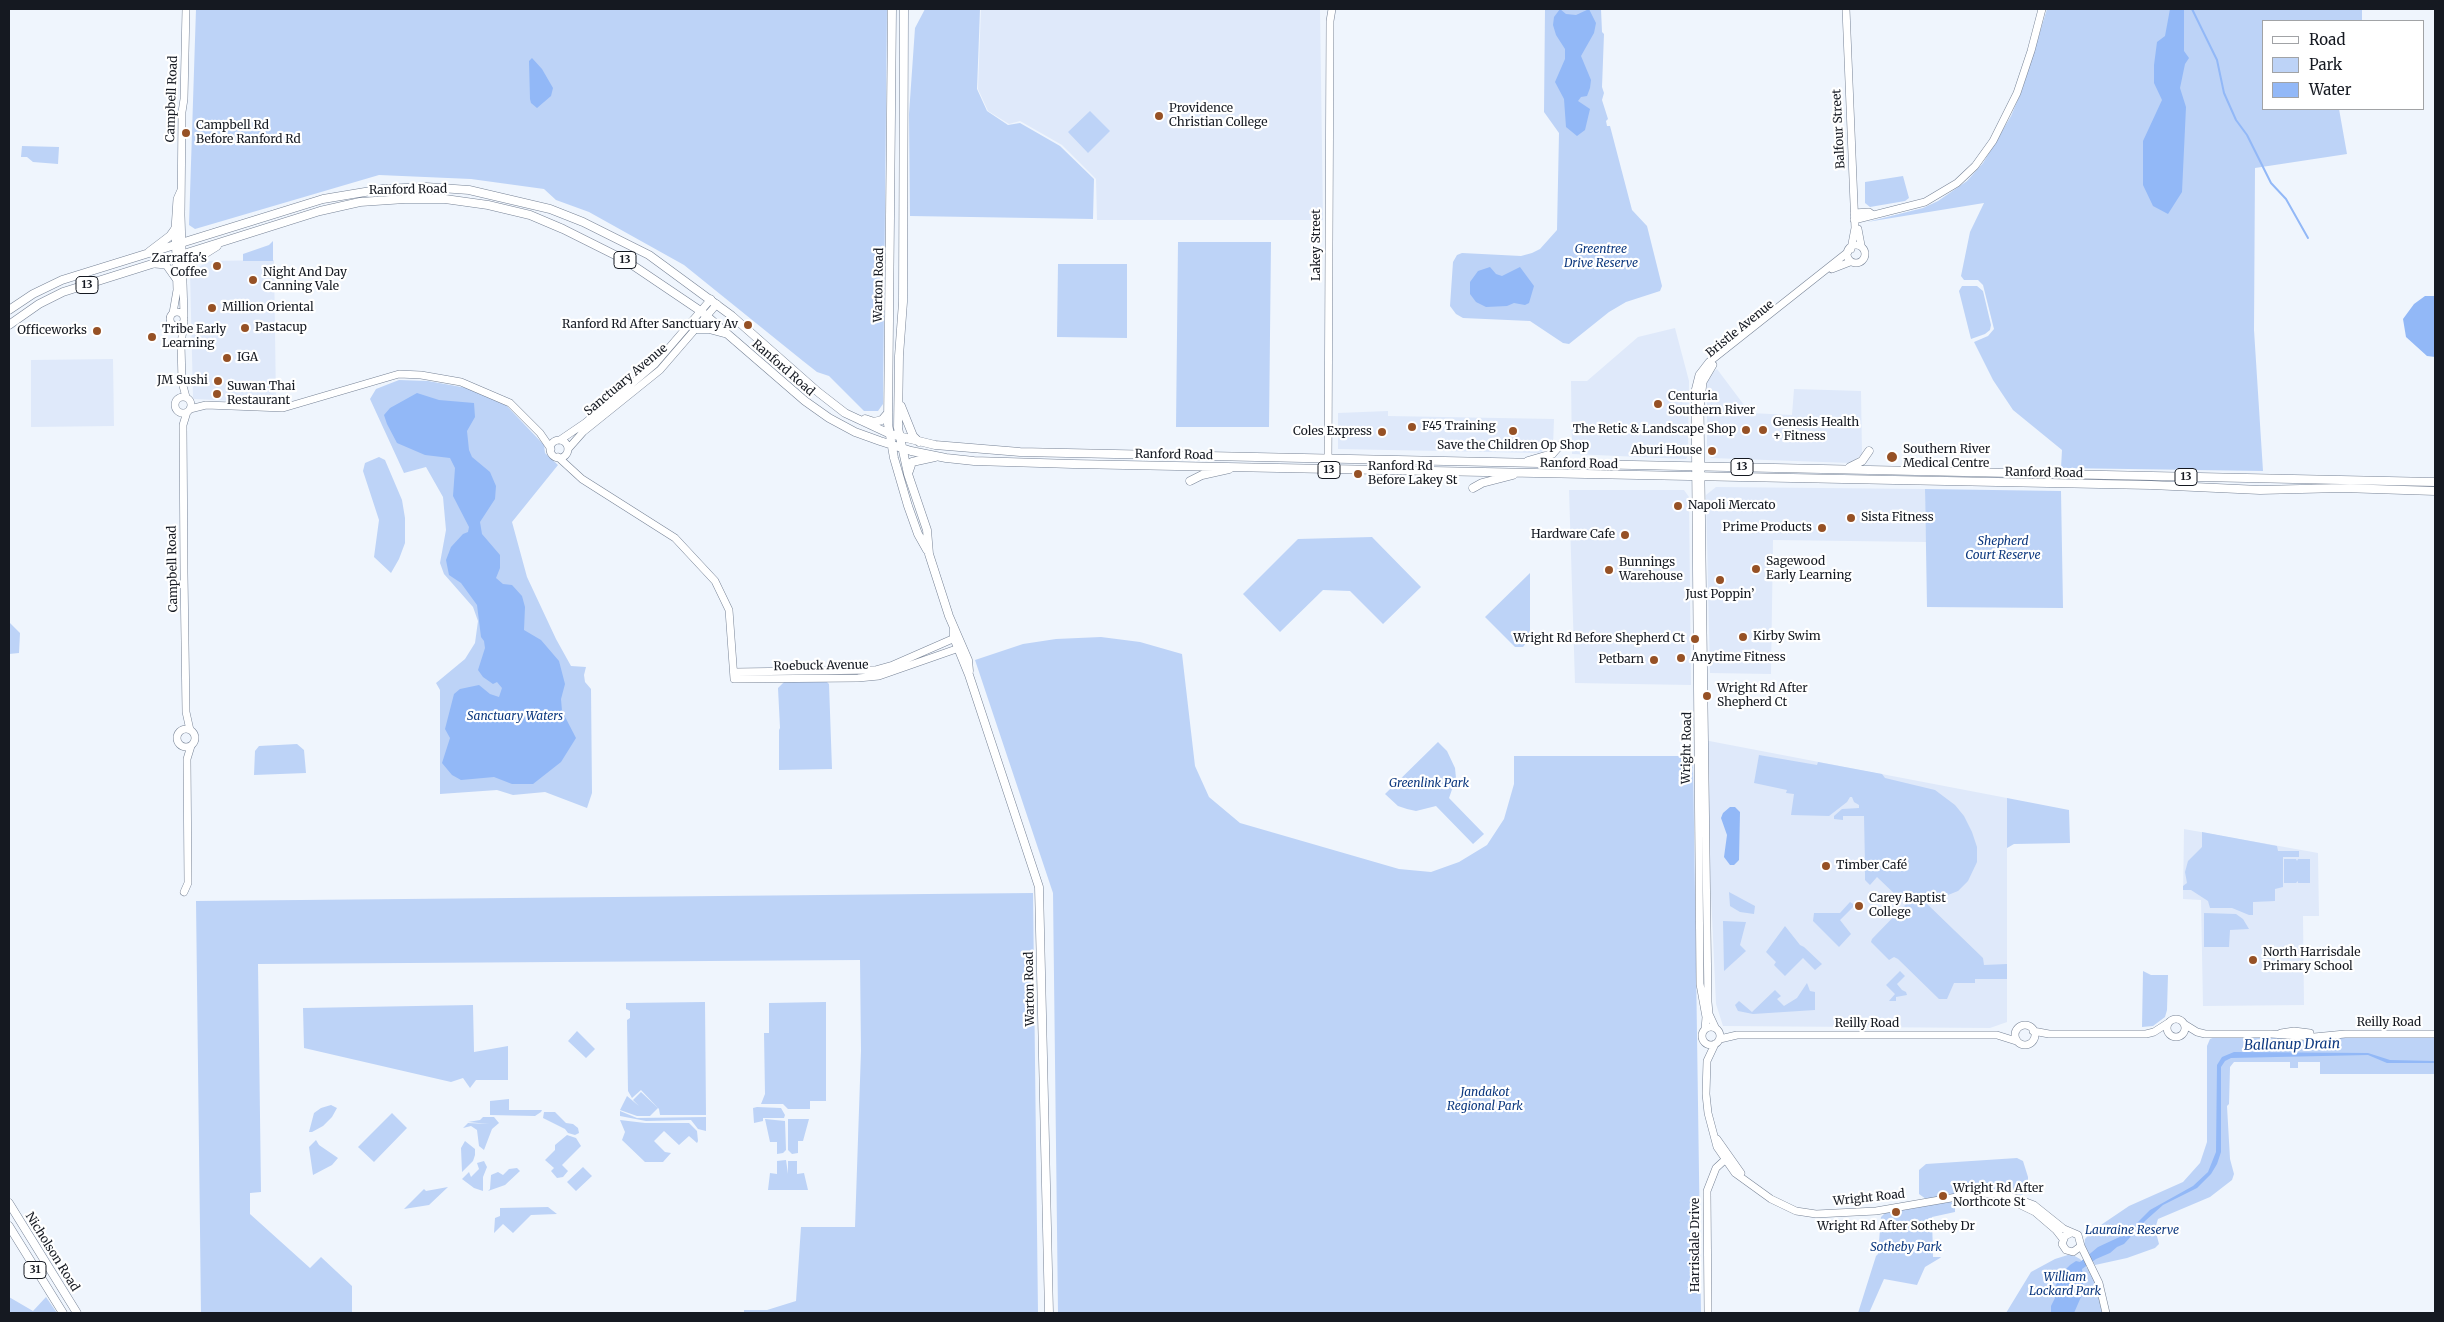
<!DOCTYPE html>
<meta charset="utf-8">
<style>
body{margin:0}
#map{position:relative;width:2444px;height:1322px;overflow:hidden;background:#eff5fd;font-family:Merriweather,serif}
canvas{display:block}
.frame{position:absolute;inset:0;border:10px solid #151921;pointer-events:none}
.legend{position:absolute;left:2262px;top:20px;width:162px;height:90px;box-sizing:border-box;background:#fff;border:1px solid #a1a3a6;margin:0;padding:6px 9px;list-style:none;font-size:15px;color:#151921}
.legend li{display:flex;align-items:center;gap:10px;height:25px}
.legend b{width:25px;border:1px solid #a1a3a6}
</style>
<div id="map">
<canvas width="2444" height="1322"></canvas>
<div class="frame"></div>
<ul class="legend">
<li><b style="height:6px;background:#fff"></b>Road</li>
<li><b style="height:14px;background:#bdd3f7"></b>Park</li>
<li><b style="height:14px;background:#92b8f7"></b>Water</li>
</ul>
</div>
<script>
const g = document.querySelector('canvas').getContext('2d');
g.lineJoin = 'round';
function paint(path, color) { g.fillStyle = color; g.fill(path, 'evenodd'); }
const shape = rows => new Path2D(rows.map(r => 'M' + r).join(''));
function strokePath(path, color, width, dash) { g.strokeStyle = color; g.lineWidth = width; g.lineCap = dash ? 'butt' : 'round'; g.setLineDash(dash || []); g.stroke(path); }
function write(font, color, halo, rows, align = 'center') {
  g.font = font + ' Merriweather,serif'; g.lineWidth = 4.5; g.setLineDash([]); g.textBaseline = 'middle'; g.strokeStyle = halo; g.fillStyle = color; for (const [text, x, y, turn = 0] of rows) {
    g.save(); g.translate(x, y); g.rotate((+turn || 0) * Math.PI / 180); g.textAlign = isNaN(turn) ? turn : align; if (halo) g.strokeText(text, 0, 0); g.fillText(text, 0, 0); g.restore();
  }
}
const built = shape([
 [981,9,1320,9,1323,220,1097,220,1096,179,1062,145,1020,121,1009,124,988,111,978,89],
 [274,260,276,403,194,399,193,397,190,272,209,261],
 [1675,328,1689,381,1688,456,1686,459,1572,454,1571,381,1587,381,1638,337],
 [113,359,114,426,31,427,31,360],
 [1717,369,1750,413,1792,415,1794,389,1861,391,1862,454,1851,463,1711,458,1707,454,1707,382,1710,375],
 [1388,411,1388,416,1554,419,1553,447,1539,453,1338,449,1338,413],
 [1716,487,1925,489,1926,542,1773,540,1771,674,1710,673,1706,495],
 [1569,490,1684,490,1689,497,1691,685,1575,683],
 [1704,740,2007,798,2007,1022,1990,1028,1723,1026,1716,1004],
 [2184,829,2318,853,2319,916,2303,916,2304,1005,2203,1006,2201,900,2183,899]
]);
const green = shape([
 [196,9,887,9,883,404,878,411,864,411,829,376,817,372,803,361,684,265,589,212,556,200,544,189,471,179,379,175,195,229,189,225],
 [925,9,980,9,977,89,987,111,1008,125,1020,123,1060,146,1094,179,1093,219,910,216,909,114,915,28],
 [1545,9,1601,9,1602,32,1604,34,1602,87,1604,93,1602,100,1608,119,1606,121,1607,126,1610,126,1632,210,1647,226,1662,286,1660,291,1626,302,1609,312,1569,344,1563,343,1530,321,1463,318,1456,314,1450,306,1453,262,1457,255,1462,253,1521,256,1532,253,1540,249,1557,230,1559,133,1544,112],
 [2047,9,2362,9,2362,21,2263,21,2263,109,2339,109,2347,154,2255,168,2254,330,2263,471,2061,468,2062,450,2013,410,1993,380,1974,342,1988,336,1994,329,1983,285,1978,280,1964,280,1961,276,1970,232,1984,203,1867,222,1923,208,1938,201,1967,181,1983,163,2011,116,2022,90],
 [1090,111,1110,131,1088,153,1068,132],
 [22,146,59,147,58,164,33,162,27,157,21,157],
 [1903,176,1909,198,1905,201,1870,207,1865,203,1865,182],
 [273,241,273,261,243,261,243,254,269,245],
 [1178,242,1271,242,1269,427,1176,427],
 [1058,264,1127,264,1127,338,1057,337],
 [1962,286,1977,286,1983,291,1991,325,1990,330,1985,334,1971,339,1959,291],
 [399,380,428,381,467,388,504,403,544,445,545,453,558,465,512,522,527,577,556,639,571,666,586,667,584,675,585,682,591,689,592,793,587,808,545,792,513,795,497,790,440,794,440,690,436,683,465,659,475,643,478,621,473,607,444,574,440,563,446,530,443,497,426,467,404,473,370,399,376,389],
 [379,457,385,460,402,500,405,518,405,543,399,559,391,573,374,557,379,520,363,471,365,463],
 [1925,489,2061,491,2063,608,1927,607],
 [1372,537,1421,587,1383,624,1350,591,1323,590,1280,632,1243,594,1298,539],
 [1530,573,1530,638,1523,647,1515,647,1485,617],
 [9,622,20,633,19,653,9,654],
 [1101,637,1140,642,1182,654,1195,766,1209,797,1240,823,1399,869,1431,872,1459,862,1487,845,1504,819,1514,784,1514,756,1693,756,1701,1313,1058,1313,1053,893,975,660,1023,644,1056,639],
 [785,681,826,681,829,684,832,769,779,770,779,730,780,728,778,688],
 [1438,742,1447,751,1455,768,1456,778,1449,798,1484,834,1473,844,1436,806,1416,811,1407,809,1398,806,1385,794],
 [297,744,304,750,306,773,254,775,255,751,259,746],
 [1759,755,1817,765,1818,762,1882,774,1885,778,1935,790,1955,805,1964,816,1972,832,1977,847,1977,862,1968,881,1958,891,1943,897,1929,897,1925,902,1983,958,1984,965,2007,964,2007,979,1975,979,1975,983,1954,983,1947,999,1939,999,1898,959,1894,957,1889,960,1871,942,1872,939,1908,902,1903,898,1901,900,1877,877,1870,885,1865,880,1865,867,1867,864,1865,864,1864,816,1843,816,1843,820,1834,819,1834,816,1842,809,1859,808,1859,805,1854,802,1852,797,1850,797,1847,802,1829,816,1791,815,1794,794,1786,793,1787,790,1754,783],
 [2007,798,2069,810,2070,843,2014,844,2007,848],
 [2202,832,2277,846,2278,851,2299,851,2299,857,2283,857,2283,887,2275,889,2275,901,2253,902,2253,915,2249,915,2232,908,2210,908,2208,901,2191,890,2183,890,2183,886,2187,883,2185,872,2188,861,2202,847],
 [2284,859,2296,859,2297,861,2298,859,2310,859,2310,883,2298,883,2298,881,2296,883,2284,883],
 [1729,892,1755,906,1754,914,1740,912,1730,906],
 [1033,893,1038,1313,744,1313,744,1310,767,1310,796,1301,801,1227,855,1227,861,1051,860,960,258,964,261,1192,250,1193,250,1214,310,1268,321,1257,352,1286,352,1313,201,1313,196,901],
 [1850,902,1855,905,1840,920,1851,934,1839,947,1813,921,1814,913,1840,913],
 [2204,913,2236,914,2243,919,2249,929,2230,930,2229,947,2204,947],
 [1723,921,1746,922,1740,945,1746,951,1724,971],
 [1785,926,1800,945,1804,947,1822,964,1815,970,1803,958,1785,976,1774,965,1776,962,1766,952],
 [1900,971,1905,976,1897,984,1902,990,1906,992,1907,995,1896,997,1896,1001,1889,1001,1895,994,1886,985],
 [2143,971,2151,975,2168,975,2167,1010,2165,1017,2153,1026,2142,1027],
 [1807,983,1810,991,1815,992,1815,1010,1753,1014,1738,1011,1735,1005,1739,1001,1752,1012,1775,990,1781,996,1777,999,1784,1006,1797,998],
 [705,1002,706,1115,660,1115,659,1109,641,1090,632,1098,628,1091,627,1020,630,1018,630,1011,626,1009,626,1003],
 [826,1002,826,1101,810,1101,810,1109,788,1109,783,1104,761,1104,765,1094,764,1033,769,1033,769,1003],
 [473,1005,474,1052,508,1046,508,1080,476,1080,470,1088,463,1078,451,1082,304,1048,303,1008],
 [577,1031,595,1049,586,1058,568,1041],
 [2215,1037,2435,1037,2435,1074,2320,1074,2320,1062,2298,1062,2298,1068,2290,1068,2290,1062,2234,1062,2230,1067,2229,1104,2227,1106,2230,1159,2234,1174,2232,1180,2210,1197,2158,1219,2155,1229,2159,1244,2155,1248,2127,1258,2095,1265,2084,1246,2085,1239,2092,1231,2129,1206,2183,1182,2200,1163,2207,1142,2207,1046,2210,1039],
 [641,1092,658,1108,650,1116,637,1116,620,1110,627,1096,639,1106,633,1100],
 [509,1099,509,1110,542,1110,541,1112,535,1116,490,1115,490,1101],
 [331,1105,337,1108,332,1117,323,1126,312,1132,309,1132,314,1113,321,1108],
 [757,1107,781,1108,785,1115,784,1118,763,1118,763,1121,754,1123,753,1108],
 [620,1111,637,1118,706,1117,706,1131,698,1129,691,1120,646,1121,620,1116],
 [544,1112,555,1112,566,1123,573,1124,578,1128,579,1133,575,1135,568,1133,565,1129,543,1118],
 [392,1113,407,1128,374,1162,358,1147],
 [483,1117,494,1117,499,1123,492,1129,484,1150,479,1146,477,1130,471,1126,463,1128,468,1123,489,1124,468,1122,480,1120],
 [765,1119,785,1121,786,1150,783,1153,777,1154,777,1142,770,1142],
 [788,1119,809,1119,803,1141,798,1141,798,1153,792,1154,788,1150],
 [620,1120,645,1123,689,1123,697,1131,698,1141,697,1143,689,1136,679,1145,664,1131,654,1141,665,1152,671,1153,663,1162,645,1162,622,1140,625,1132],
 [567,1135,576,1138,581,1146,562,1165,568,1171,563,1177,557,1178,551,1171,554,1168,545,1160,555,1150,555,1145],
 [316,1140,319,1145,338,1158,332,1165,313,1175,309,1147],
 [465,1141,475,1149,475,1155,473,1161,462,1172,461,1148],
 [2017,1158,2023,1161,2028,1177,2028,1190,2022,1195,1981,1190,1926,1199,1919,1194,1919,1170,1926,1164],
 [786,1160,788,1174,788,1161,797,1161,797,1174,804,1173,808,1190,768,1190,770,1173,777,1174,777,1161],
 [484,1161,487,1167,483,1177,483,1191,474,1188,462,1179,469,1172,471,1177,479,1169,477,1163],
 [583,1167,592,1176,576,1191,567,1182],
 [517,1168,520,1171,505,1185,488,1191,490,1189,491,1175,498,1172,503,1175,509,1169],
 [448,1187,429,1205,404,1209,424,1189,426,1191],
 [1950,1201,1955,1205,1955,1212,1932,1217,1933,1257,1941,1257,1940,1258,1925,1267,1917,1285,1884,1279,1869,1313,1858,1313,1876,1256,1878,1254,1881,1217,1885,1213],
 [548,1207,557,1214,531,1215,513,1233,503,1224,494,1233,495,1218,500,1216,500,1208],
 [2071,1254,2080,1259,2092,1274,2098,1288,2102,1313,2006,1313,2031,1272,2055,1259],
 [9,1297,33,1311,46,1297,57,1313,9,1313]
]);
const water = shape([
 [1560,9,1566,14,1576,15,1589,9,1596,23,1594,33,1581,56,1591,80,1590,88,1587,96,1581,97,1578,101,1590,109,1585,130,1577,136,1566,127,1564,99,1555,82,1565,59,1565,49,1556,35,1553,25,1554,17],
 [2170,9,2184,9,2184,51,2189,58,2185,64,2180,88,2186,107,2182,192,2168,214,2153,206,2143,185,2143,141,2162,100,2154,83,2154,65,2157,42,2165,36],
 [532,58,542,69,553,88,551,96,537,108,531,103,530,99,529,61],
 [1490,267,1496,274,1502,276,1520,267,1534,286,1529,303,1525,305,1514,303,1507,306,1486,307,1476,302,1470,294,1470,282,1478,271],
 [2425,296,2435,296,2435,357,2427,356,2406,337,2403,319,2414,304],
 [417,393,439,400,474,403,475,417,467,431,469,450,472,457,490,472,496,486,495,499,480,522,482,534,500,555,500,568,496,578,503,584,512,585,522,596,525,607,524,630,541,640,559,661,565,684,561,699,562,711,576,738,561,762,533,784,512,784,494,777,461,780,452,775,442,763,450,738,445,729,454,694,460,689,479,685,490,694,499,697,502,688,497,682,493,684,483,677,478,670,485,648,484,641,481,637,477,605,461,583,449,575,446,560,451,547,463,534,468,532,469,527,453,496,455,468,450,458,425,455,397,443,387,424,384,415,390,408],
 [1730,807,1735,807,1740,812,1739,860,1734,865,1730,865,1724,857,1727,835,1721,818,1723,813],
 [2234,1052,2368,1053,2390,1060,2435,1061,2435,1063,2387,1063,2368,1055,2231,1058,2225,1061,2221,1067,2221,1152,2217,1164,2211,1174,2197,1188,2163,1205,2145,1221,2124,1244,2117,1247,2110,1253,2096,1259,2082,1269,2084,1290,2074,1313,2051,1313,2051,1306,2055,1298,2053,1292,2060,1275,2070,1265,2076,1261,2080,1262,2098,1247,2126,1234,2150,1210,2193,1186,2208,1172,2216,1152,2217,1065,2222,1057]
]);
const stream = shape([
 [2192,9,2217,60,2224,93,2236,120,2247,135,2271,183,2286,199,2308,238]
]);
const secondary = shape([
 [1846,9,1855,228,1851,249],
 [1854,213,1869,212,1873,215],
 [1854,220,1925,202,1957,183,1975,166,1993,141,2017,93,2031,51,2042,9],
 [1858,229,1861,245],
 '1847 254a9 9 0 1 1 18 0a9 9 0 1 1-18 0Z',
 [155,264,166,265,176,279],
 [1832,269,1850,262],
 '170 319a7 7 0 1 1 14 0a7 7 0 1 1-14 0Z',
 [173,313,177,290,175,229,177,199,181,190],
 [184,316,181,215,182,112,184,99,186,9],
 [184,322,181,344,182,382,186,397],
 [1713,365,1703,382,1700,409,1708,1002,1709,1014,1715,1027],
 '175 405a8 8 0 1 1 16 0a8 8 0 1 1-16 0Z',
 [190,409,206,405,283,408,399,374,421,375,461,382,510,403,540,433,551,449],
 [187,412,183,425,184,573,186,712,190,730],
 [560,440,585,423,655,364,711,299],
 '550 449a9 9 0 1 1 18 0a9 9 0 1 1-18 0Z',
 [568,449,583,432,660,370,717,304],
 [558,457,582,479,675,538,715,581,729,610,734,679,858,678,879,676,962,647],
 [1328,469,1330,21,1332,9],
 [734,672,875,670,893,665,957,637],
 '177 738a9 9 0 1 1 18 0a9 9 0 1 1-18 0Z',
 [184,892,188,883,187,759,191,746],
 '2167 1028a9 9 0 1 1 18 0a9 9 0 1 1-18 0Z',
 [2184,1024,2197,1032,2205,1034,2271,1034,2314,1037,2345,1034,2435,1034],
 '2015 1035a10 10 0 1 1 20 0a10 10 0 1 1-20 0Z',
 '1702 1036a9 9 0 1 1 18 0a9 9 0 1 1-18 0Z',
 [1705,1029,1706,1017,1700,984,1695,391,1699,375,1709,362,1848,252],
 [2033,1031,2049,1034,2146,1034,2154,1032,2168,1023],
 [2281,1033,2294,1031,2310,1033],
 [1720,1039,1737,1035,1997,1035,2016,1041],
 [1715,1044,1707,1061,1706,1094,1708,1113,1717,1147,1735,1173,1771,1199,1796,1211,1816,1214,1876,1211,1980,1193,2007,1195,2034,1205,2064,1229,2078,1235,2081,1246,2073,1252,2066,1250,2062,1244,2065,1236,2071,1233],
 [1717,1139,1741,1173],
 [2004,1197,2035,1212,2056,1230,2063,1239],
 [2081,1246,2099,1283,2106,1313],
 [1708,1313,1707,1191,1716,1168,1729,1156]
]);
const primary = shape([
 [892,9,888,424,894,458,908,506,918,534,927,550],
 [904,9,903,302,899,356,898,428,908,474,927,530,929,554,949,616,968,660,969,671],
 [149,252,170,236,175,229],
 [183,271,190,263,217,246],
 [9,310,33,294,62,280,323,199,383,189,426,187,469,190,550,209,583,222,649,255,732,316,818,392,845,413,890,434,935,445,1020,452,2435,482],
 [9,325,39,304,63,292,320,211,360,202,405,199,445,199,488,205,530,215,563,229,625,260,702,312,805,401,829,418,855,432,880,441,911,451,946,458,974,461,1073,464,2151,485,2260,490,2342,488,2435,491],
 [696,329,709,329,724,333],
 [901,406,913,436,919,442],
 [865,419,874,422,882,420,888,413],
 [1528,461,1552,454,1559,446],
 [1850,467,1862,461,1869,451],
 [909,471,912,462,935,457],
 [1190,481,1202,475,1229,469],
 [1473,488,1482,483,1513,475],
 [954,629,954,638,969,675,1039,887,1049,1313],
 [9,1203,77,1313],
 [9,1226,63,1313]
]);
const markers = [
 [1159,116,5,"#965125"],
 [186,133,5,"#965125"],
 [217,266,5,"#965125"],
 [253,280,5,"#965125"],
 [212,308,5,"#965125"],
 [748,325,5,"#965125"],
 [245,328,5,"#965125"],
 [97,331,5,"#965125"],
 [152,337,5,"#965125"],
 [227,358,5,"#965125"],
 [218,381,5,"#965125"],
 [217,394,5,"#965125"],
 [1658,404,5,"#965125"],
 [1412,427,5,"#965125"],
 [1746,430,5,"#965125"],
 [1763,430,5,"#965125"],
 [1513,431,5,"#965125"],
 [1382,432,5,"#965125"],
 [1712,451,5,"#965125"],
 [1892,457,6,"#965125"],
 [1358,474,5,"#965125"],
 [1678,506,5,"#965125"],
 [1851,518,5,"#965125"],
 [1822,528,5,"#965125"],
 [1625,535,5,"#965125"],
 [1756,569,5,"#965125"],
 [1609,570,5,"#965125"],
 [1720,580,5,"#965125"],
 [1743,637,5,"#965125"],
 [1695,639,5,"#965125"],
 [1681,658,5,"#965125"],
 [1654,660,5,"#965125"],
 [1707,696,5,"#965125"],
 [1826,866,5,"#965125"],
 [1859,906,5,"#965125"],
 [2253,960,5,"#965125"],
 [1943,1196,5,"#965125"],
 [1896,1212,5,"#965125"]
];
const shields = [
 [625,260,22],
 [87,285,22],
 [1742,467,22],
 [1329,470,22],
 [2186,477,22],
 [35,1270,22]
];
const shieldNames = [
 ["13",625,260],
 ["13",87,285],
 ["13",1742,467],
 ["13",1329,470],
 ["13",2186,477],
 ["31",35,1270]
];
const streetNames = [
 ["Campbell Road",172,99,-88],
 ["Balfour Street",1839,129,-93],
 ["Ranford Road",408,190,-1],
 ["Lakey Street",1317,245,-90],
 ["Warton Road",879,285,-89],
 ["Bristle Avenue",1740,329,-39],
 ["Ranford Road",783,368,41],
 ["Sanctuary Avenue",626,380,-40],
 ["Ranford Road",1174,455,1],
 ["Ranford Road",1579,464,1],
 ["Ranford Road",2044,473,1],
 ["Campbell Road",173,569,-91],
 ["Roebuck Avenue",821,666,-1],
 ["Wright Road",1687,748,-89],
 ["Warton Road",1030,989,-91],
 ["Reilly Road",2389,1023],
 ["Reilly Road",1867,1024],
 ["Wright Road",1869,1198,-6],
 ["Harrisdale Drive",1696,1245,-90],
 ["Nicholson Road",52,1252,58]
];
const poiNames = [
 ["Providence",1169,109],
 ["Christian College",1169,123],
 ["Campbell Rd",196,126],
 ["Before Ranford Rd",196,140],
 ["Zarraffa's",207,259,"right"],
 ["Coffee",207,273,"right"],
 ["Night And Day",263,273],
 ["Canning Vale",263,287],
 ["Million Oriental",222,308],
 ["Ranford Rd After Sanctuary Av",738,325,"right"],
 ["Pastacup",255,328],
 ["Tribe Early",162,330],
 ["Learning",162,344],
 ["Officeworks",87,331,"right"],
 ["IGA",237,358],
 ["JM Sushi",208,381,"right"],
 ["Suwan Thai",227,387],
 ["Restaurant",227,401],
 ["Centuria",1668,397],
 ["Southern River",1668,411],
 ["Genesis Health",1773,423],
 ["+ Fitness",1773,437],
 ["F45 Training",1422,427],
 ["The Retic & Landscape Shop",1736,430,"right"],
 ["Coles Express",1372,432,"right"],
 ["Save the Children Op Shop",1513,446,"center"],
 ["Southern River",1903,450],
 ["Medical Centre",1903,464],
 ["Aburi House",1702,451,"right"],
 ["Ranford Rd",1368,467],
 ["Before Lakey St",1368,481],
 ["Napoli Mercato",1688,506],
 ["Sista Fitness",1861,518],
 ["Prime Products",1812,528,"right"],
 ["Hardware Cafe",1615,535,"right"],
 ["Sagewood",1766,562],
 ["Early Learning",1766,576],
 ["Bunnings",1619,563],
 ["Warehouse",1619,577],
 ["Just Poppin’",1720,595,"center"],
 ["Kirby Swim",1753,637],
 ["Wright Rd Before Shepherd Ct",1685,639,"right"],
 ["Anytime Fitness",1691,658],
 ["Petbarn",1644,660,"right"],
 ["Wright Rd After",1717,689],
 ["Shepherd Ct",1717,703],
 ["Timber Café",1836,866],
 ["Carey Baptist",1869,899],
 ["College",1869,913],
 ["North Harrisdale",2263,953],
 ["Primary School",2263,967],
 ["Wright Rd After",1953,1189],
 ["Northcote St",1953,1203],
 ["Wright Rd After Sotheby Dr",1896,1227,"center"]
];
const parkNames = [
 ["Greentree",1601,250],
 ["Drive Reserve",1601,264],
 ["Shepherd",2003,542],
 ["Court Reserve",2003,556],
 ["Sanctuary Waters",515,717],
 ["Greenlink Park",1429,784],
 ["Jandakot",1485,1093],
 ["Regional Park",1485,1107],
 ["Lauraine Reserve",2132,1231],
 ["Sotheby Park",1906,1248],
 ["William",2065,1278],
 ["Lockard Park",2065,1292]
];
const waterNames = [
 ["Ballanup Drain",2292,1045,-1]
];
paint(built, '#dfe9fa');
paint(green, '#bdd3f7');
paint(water, '#92b8f7');
strokePath(stream, '#92b8f7', 2);
strokePath(secondary, '#778396', 8);
strokePath(primary, '#778396', 9);
strokePath(secondary, '#fff', 7);
strokePath(primary, '#fff', 8);
for (const [x, y, r, color] of markers) { const dot = new Path2D(); dot.arc(x, y, r, 0, 2 * Math.PI); g.fillStyle = color; g.fill(dot); strokePath(dot, '#fff', 2); }
for (const [x, y, w] of shields) { const box = new Path2D(); box.roundRect(x - w / 2, y - 8.5, w, 17, 4); g.fillStyle = '#fff'; g.fill(box); strokePath(box, '#151921', 1); }
write('bold 11px', '#151921', null, shieldNames);
write('12px', '#151921', '#fff', streetNames);
write('12px', '#151921', '#fff', poiNames, 'left');
write('italic 12px', '#0c387f', '#fff', parkNames);
write('italic 14px', '#0f3a82', '#fff', waterNames);
</script>
